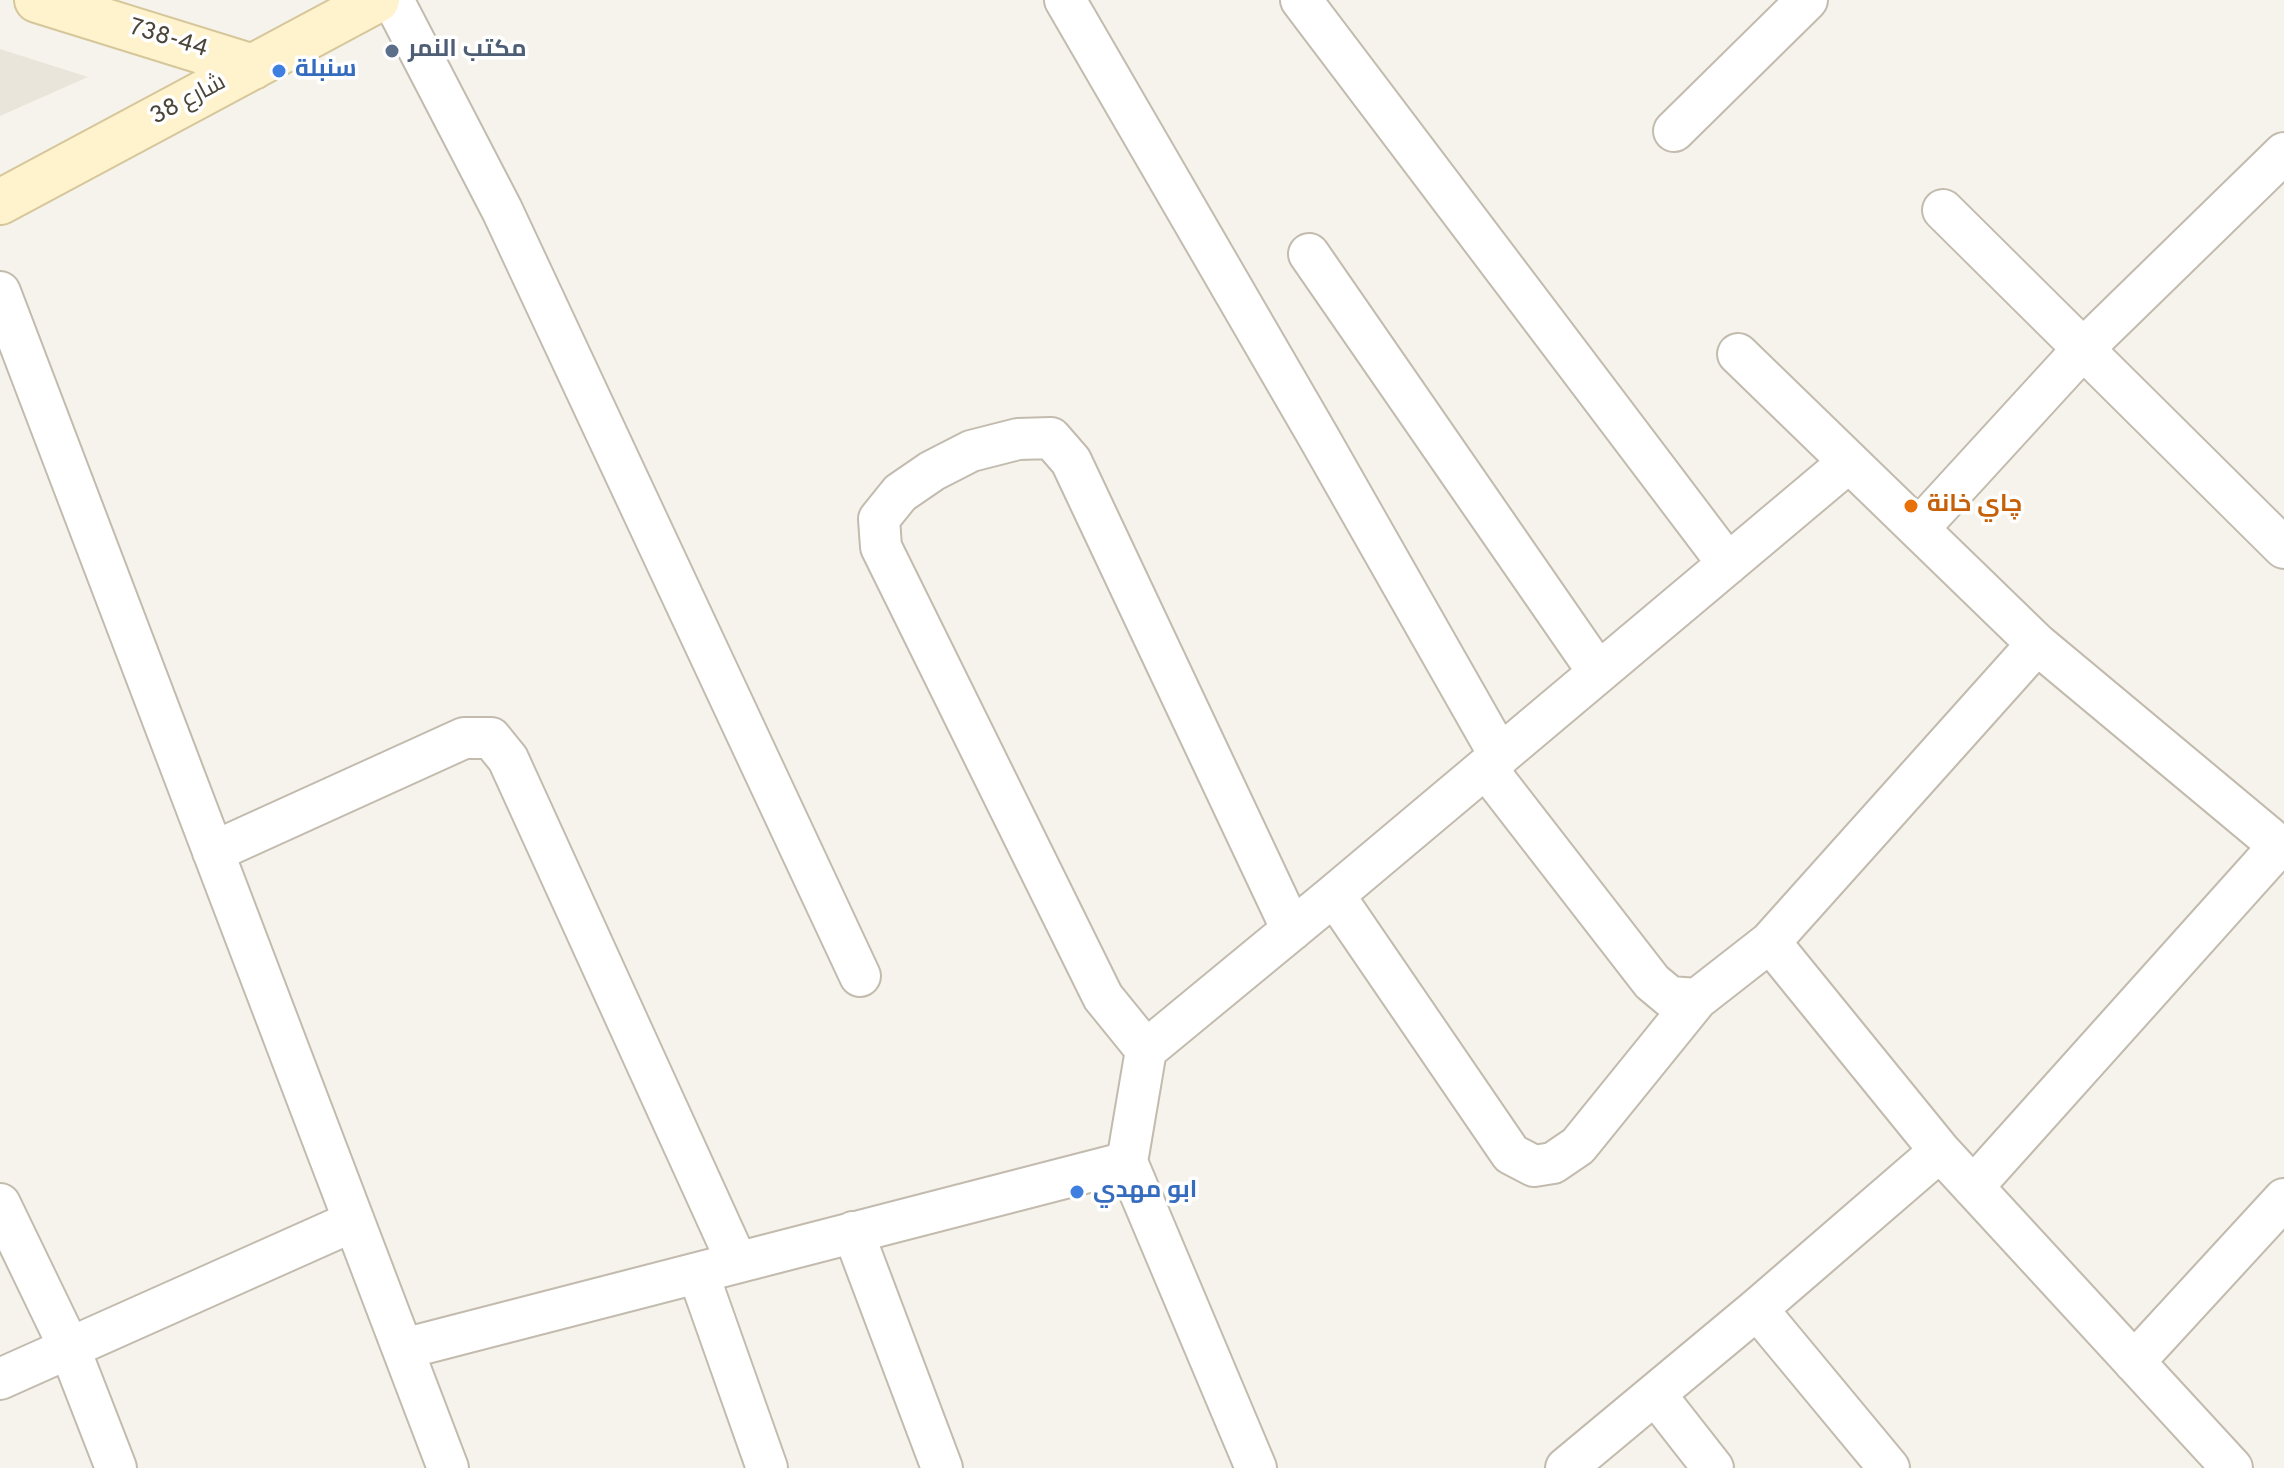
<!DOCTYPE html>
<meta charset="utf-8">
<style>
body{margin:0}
canvas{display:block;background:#f6f3ec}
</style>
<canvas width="2284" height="1468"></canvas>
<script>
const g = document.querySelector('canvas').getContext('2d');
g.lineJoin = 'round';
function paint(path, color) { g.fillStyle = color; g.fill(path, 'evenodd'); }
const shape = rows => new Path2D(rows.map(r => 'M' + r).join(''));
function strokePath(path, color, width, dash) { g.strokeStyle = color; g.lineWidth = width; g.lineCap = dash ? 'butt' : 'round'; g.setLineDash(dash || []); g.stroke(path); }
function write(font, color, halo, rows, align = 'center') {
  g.font = font + ' Overpass,Cairo,sans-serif'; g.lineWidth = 7; g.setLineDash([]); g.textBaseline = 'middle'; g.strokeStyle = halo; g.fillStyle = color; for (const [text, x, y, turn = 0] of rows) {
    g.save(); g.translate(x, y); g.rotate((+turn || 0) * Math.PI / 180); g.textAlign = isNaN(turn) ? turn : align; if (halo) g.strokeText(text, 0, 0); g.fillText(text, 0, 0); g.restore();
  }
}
const residential = shape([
 [0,49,88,77,0,116]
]);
const street = shape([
 [393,0,502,210,860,976],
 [1065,0,1318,436,1500,756],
 [1301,0,1728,564],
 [1674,131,1807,0],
 [1943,210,2284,548],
 [1309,254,1598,672],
 [0,292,448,1468],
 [1738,354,2037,644,2284,850],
 [1919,528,2083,349,2284,153],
 [1486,768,1652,982,1670,997,1697,999,1770,942,2037,644],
 [213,852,464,738,491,738,508,759,737,1262],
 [1334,895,1511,1154,1534,1166,1553,1163,1578,1146,1697,999],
 [1770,942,1940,1151,2232,1468],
 [1146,1050,1103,997,881,547,879,519,900,493,932,471,971,451,1018,439,1051,438,1071,461,1292,930],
 [1973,1187,2279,846],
 [0,1204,69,1347,116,1468],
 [853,1232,942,1468],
 [698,1273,767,1468],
 [1757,1309,1889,1468],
 [403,1349,1127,1162],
 [2134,1362,2284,1199],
 [0,1379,354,1221],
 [1655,1394,1713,1468],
 [1256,1468,1127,1162,1146,1050,1334,895,1849,462],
 [1566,1468,1757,1309,1940,1151]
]);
const secondary = shape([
 [37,0,253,67],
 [0,202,377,0]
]);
const markers = [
 [392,51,8,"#5c6f8a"],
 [279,71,8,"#3f7fe0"],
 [1911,506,8,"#e8710a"],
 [1077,1192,8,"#3f7fe0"]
];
const streetNames = [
 ["738-44",168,40,17],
 ["شارع 38",189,101,-28]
];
const serviceNames = [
 ["مكتب النمر",408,51]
];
const shopNames = [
 ["سنبلة",295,71],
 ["ابو مهدي",1093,1192]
];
const foodNames = [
 ["چاي خانة",1927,506]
];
paint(residential, '#eae5da');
strokePath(street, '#c2bbae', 44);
strokePath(secondary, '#d6c79b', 48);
strokePath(street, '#fff', 40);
strokePath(secondary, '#fff3cd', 44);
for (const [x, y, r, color] of markers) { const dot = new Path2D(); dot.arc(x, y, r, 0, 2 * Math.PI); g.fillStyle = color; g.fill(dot); strokePath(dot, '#fff', 3); }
write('24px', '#4b4439', '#fff', streetNames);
write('bold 24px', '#4e5e75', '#fff', serviceNames, 'left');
write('bold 24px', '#366cbe', '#fff', shopNames, 'left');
write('bold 24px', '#c56008', '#fff', foodNames, 'left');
</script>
